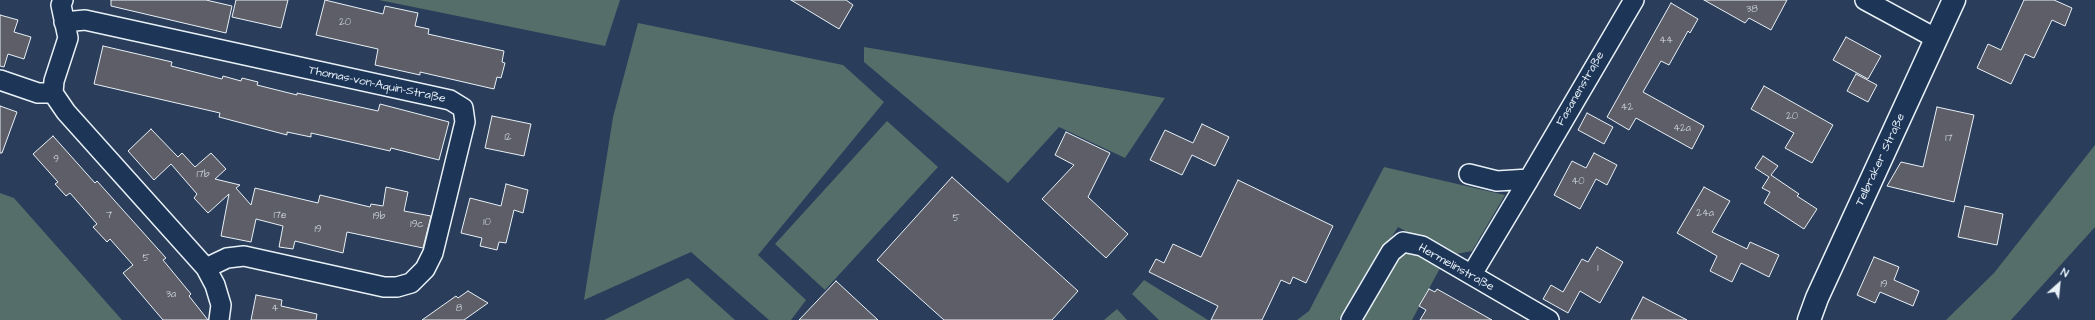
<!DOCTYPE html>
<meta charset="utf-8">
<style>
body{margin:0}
#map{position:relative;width:2095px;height:320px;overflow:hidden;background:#2a3d5a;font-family:"Architects Daughter",sans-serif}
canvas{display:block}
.north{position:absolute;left:2039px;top:264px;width:40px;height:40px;-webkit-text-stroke:3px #1d3557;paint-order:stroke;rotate:27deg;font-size:11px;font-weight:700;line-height:16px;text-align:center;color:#e8f1f8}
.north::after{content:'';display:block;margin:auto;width:14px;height:18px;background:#e8f1f8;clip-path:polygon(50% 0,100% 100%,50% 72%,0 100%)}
</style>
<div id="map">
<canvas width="2095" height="320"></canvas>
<div class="north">N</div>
</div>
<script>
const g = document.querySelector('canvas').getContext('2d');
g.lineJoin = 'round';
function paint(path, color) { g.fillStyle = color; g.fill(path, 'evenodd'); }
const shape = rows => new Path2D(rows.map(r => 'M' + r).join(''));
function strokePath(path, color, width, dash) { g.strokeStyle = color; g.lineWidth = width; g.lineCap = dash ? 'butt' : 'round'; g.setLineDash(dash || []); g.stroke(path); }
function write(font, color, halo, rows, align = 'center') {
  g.font = font + ' "Architects Daughter",sans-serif'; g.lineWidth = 3; g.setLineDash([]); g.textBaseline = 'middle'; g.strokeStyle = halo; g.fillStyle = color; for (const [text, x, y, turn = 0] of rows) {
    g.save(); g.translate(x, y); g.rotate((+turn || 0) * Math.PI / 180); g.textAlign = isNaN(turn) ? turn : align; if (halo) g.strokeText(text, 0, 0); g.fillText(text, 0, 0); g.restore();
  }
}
const green = shape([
 [379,0,620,0,605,46],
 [638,23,843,65,884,102,758,255,806,300,791,320,769,320,691,252,584,300,613,117],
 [864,47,1165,98,1125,158,1059,127,1008,183,864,62],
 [887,121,938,167,825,290,775,244],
 [2095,145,2095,227,2011,320,1946,320,1994,273],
 [1384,167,1505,195,1472,251,1451,255,1398,227,1339,320,1297,320,1309,311],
 [0,193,14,198,122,320,0,320],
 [1403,242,1445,259,1412,320,1360,320],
 [688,278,735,320,604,320],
 [1144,280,1208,320,1159,320,1132,294],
 [1117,309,1127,320,1104,320]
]);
const building = shape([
 [111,0,206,0,232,6,226,33,111,6,111,0],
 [236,0,288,0,281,28,232,17,236,0],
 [325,0,383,14,385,6,418,13,415,26,429,29,428,34,504,51,502,62,505,63,501,78,497,77,494,89,420,72,420,75,375,65,378,49,316,35,325,0],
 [791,0,846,0,853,5,839,29,791,0],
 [1704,0,1787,0,1771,30,1749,18,1745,23,1704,0],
 [2024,0,2054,0,2072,8,2065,26,2052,20,2034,58,2025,54,2011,84,1977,68,1988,44,2001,50,2024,0],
 [1671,3,1698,19,1690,33,1688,31,1669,65,1661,61,1643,92,1704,126,1692,149,1636,118,1629,130,1607,117,1671,3],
 [0,15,18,20,14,32,31,37,24,59,8,54,4,67,0,66,0,15],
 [1846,37,1881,56,1868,79,1833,60,1846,37],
 [103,46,172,62,171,66,222,79,223,76,241,81,242,78,258,82,257,85,297,95,297,93,378,111,380,104,449,122,439,160,391,148,390,151,311,133,311,137,287,132,287,135,219,117,220,113,94,84,103,46],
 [1856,74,1877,85,1868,102,1847,91,1856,74],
 [1764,86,1833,125,1812,163,1785,148,1794,133,1751,109,1764,86],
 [0,106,17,112,2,153,0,153,0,106],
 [1937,107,1974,115,1954,202,1887,186,1901,162,1923,167,1937,107],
 [1587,113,1613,127,1604,144,1578,130,1587,113],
 [492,116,531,124,524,156,485,148,492,116],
 [1202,124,1229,137,1215,166,1192,155,1182,175,1150,160,1165,130,1193,143,1202,124],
 [151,129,178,157,182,153,195,167,211,153,226,169,215,179,240,185,236,188,251,205,255,188,318,203,320,195,370,207,371,204,383,206,386,187,408,192,404,211,431,216,423,248,347,232,343,253,295,241,293,249,279,247,283,226,256,219,251,242,221,236,229,194,208,213,194,198,197,194,171,164,154,180,128,151,151,129],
 [1066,132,1110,153,1088,197,1128,234,1106,258,1042,199,1074,165,1055,155,1066,132],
 [53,136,95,183,97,181,166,258,163,260,191,294,189,296,208,320,163,320,123,273,133,265,110,239,107,242,93,227,97,224,70,193,66,196,55,184,58,182,33,154,53,136],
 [1594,153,1617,165,1607,185,1596,179,1580,209,1554,195,1572,161,1586,168,1594,153],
 [1763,156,1778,166,1771,175,1799,194,1797,196,1817,209,1804,229,1764,203,1770,192,1762,188,1769,177,1755,168,1763,156],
 [952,177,1078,291,1052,320,944,320,877,260,952,177],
 [1238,180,1333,226,1306,283,1293,277,1290,284,1281,280,1262,320,1211,320,1218,306,1149,272,1156,259,1164,263,1173,244,1201,257,1238,180],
 [506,184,528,190,523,213,514,210,506,243,499,242,497,250,480,246,482,238,461,233,470,198,501,206,506,184],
 [1704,187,1730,201,1712,232,1747,249,1750,242,1779,255,1769,277,1741,263,1732,282,1710,271,1717,256,1677,233,1704,187],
 [1965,206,2003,214,1997,245,1958,237,1965,206],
 [1597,247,1623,262,1600,303,1580,291,1568,313,1543,299,1551,285,1563,292,1582,259,1588,262,1597,247],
 [1874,257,1899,267,1894,280,1919,291,1913,306,1880,292,1875,303,1857,295,1874,257],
 [836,281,878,320,799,320,836,281],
 [1429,289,1435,292,1437,289,1492,320,1420,320,1426,310,1419,306,1429,289],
 [468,291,488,303,464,320,422,320,456,296,458,298,468,291],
 [256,295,282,300,281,306,317,314,316,320,251,320,256,295],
 [1643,297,1687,320,1631,320,1643,297]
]);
const street = shape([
 [63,0,61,5,68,38,54,81,53,93,66,112,206,268,215,285,221,305,219,320],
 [1865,0,1937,39],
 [64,22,85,20,450,100,463,108,465,122,433,253,425,269,411,283,397,287,384,287,244,256,227,258,206,268],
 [0,80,38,93,53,93],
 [1469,174,1497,181,1529,179,1634,0],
 [1472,274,1529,179],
 [1351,320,1391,252,1403,242,1422,246,1549,320]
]);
const secondary = shape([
 [1809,320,1817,298,1954,0]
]);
const numberNames = [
 ["38",1752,10],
 ["20",345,23],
 ["44",1666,41],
 ["42",1627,108],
 ["20",1792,117],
 ["42a",1682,129],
 ["12",508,138],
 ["17",1949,139],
 ["9",56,160],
 ["17b",203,175],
 ["40",1578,182],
 ["24a",1705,214],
 ["7",109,216],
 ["17e",280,216],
 ["19b",379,217],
 ["5",956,219],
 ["10",487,223],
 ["19c",417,225],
 ["19",318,230],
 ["5",146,259],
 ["1",1598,269],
 ["19",1884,285],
 ["3a",171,295],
 ["4",275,309],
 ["8",459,309]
];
const streetNames = [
 ["Thomas-von-Aquin-Straße",377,85,12],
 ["Fasanenstraße",1581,89,-60],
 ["Telbraker Straße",1881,160,-65],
 ["Hermelinstraße",1456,268,29]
];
paint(green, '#566e6a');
paint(building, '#5d5e67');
strokePath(building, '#e8f1f8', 1);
strokePath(street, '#e8f1f8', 22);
strokePath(secondary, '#e8f1f8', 25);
strokePath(street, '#1d3557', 19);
strokePath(secondary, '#1d3557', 22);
write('10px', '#c5ccd4', null, numberNames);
write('12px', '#e8f1f8', '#1d3557', streetNames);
</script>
